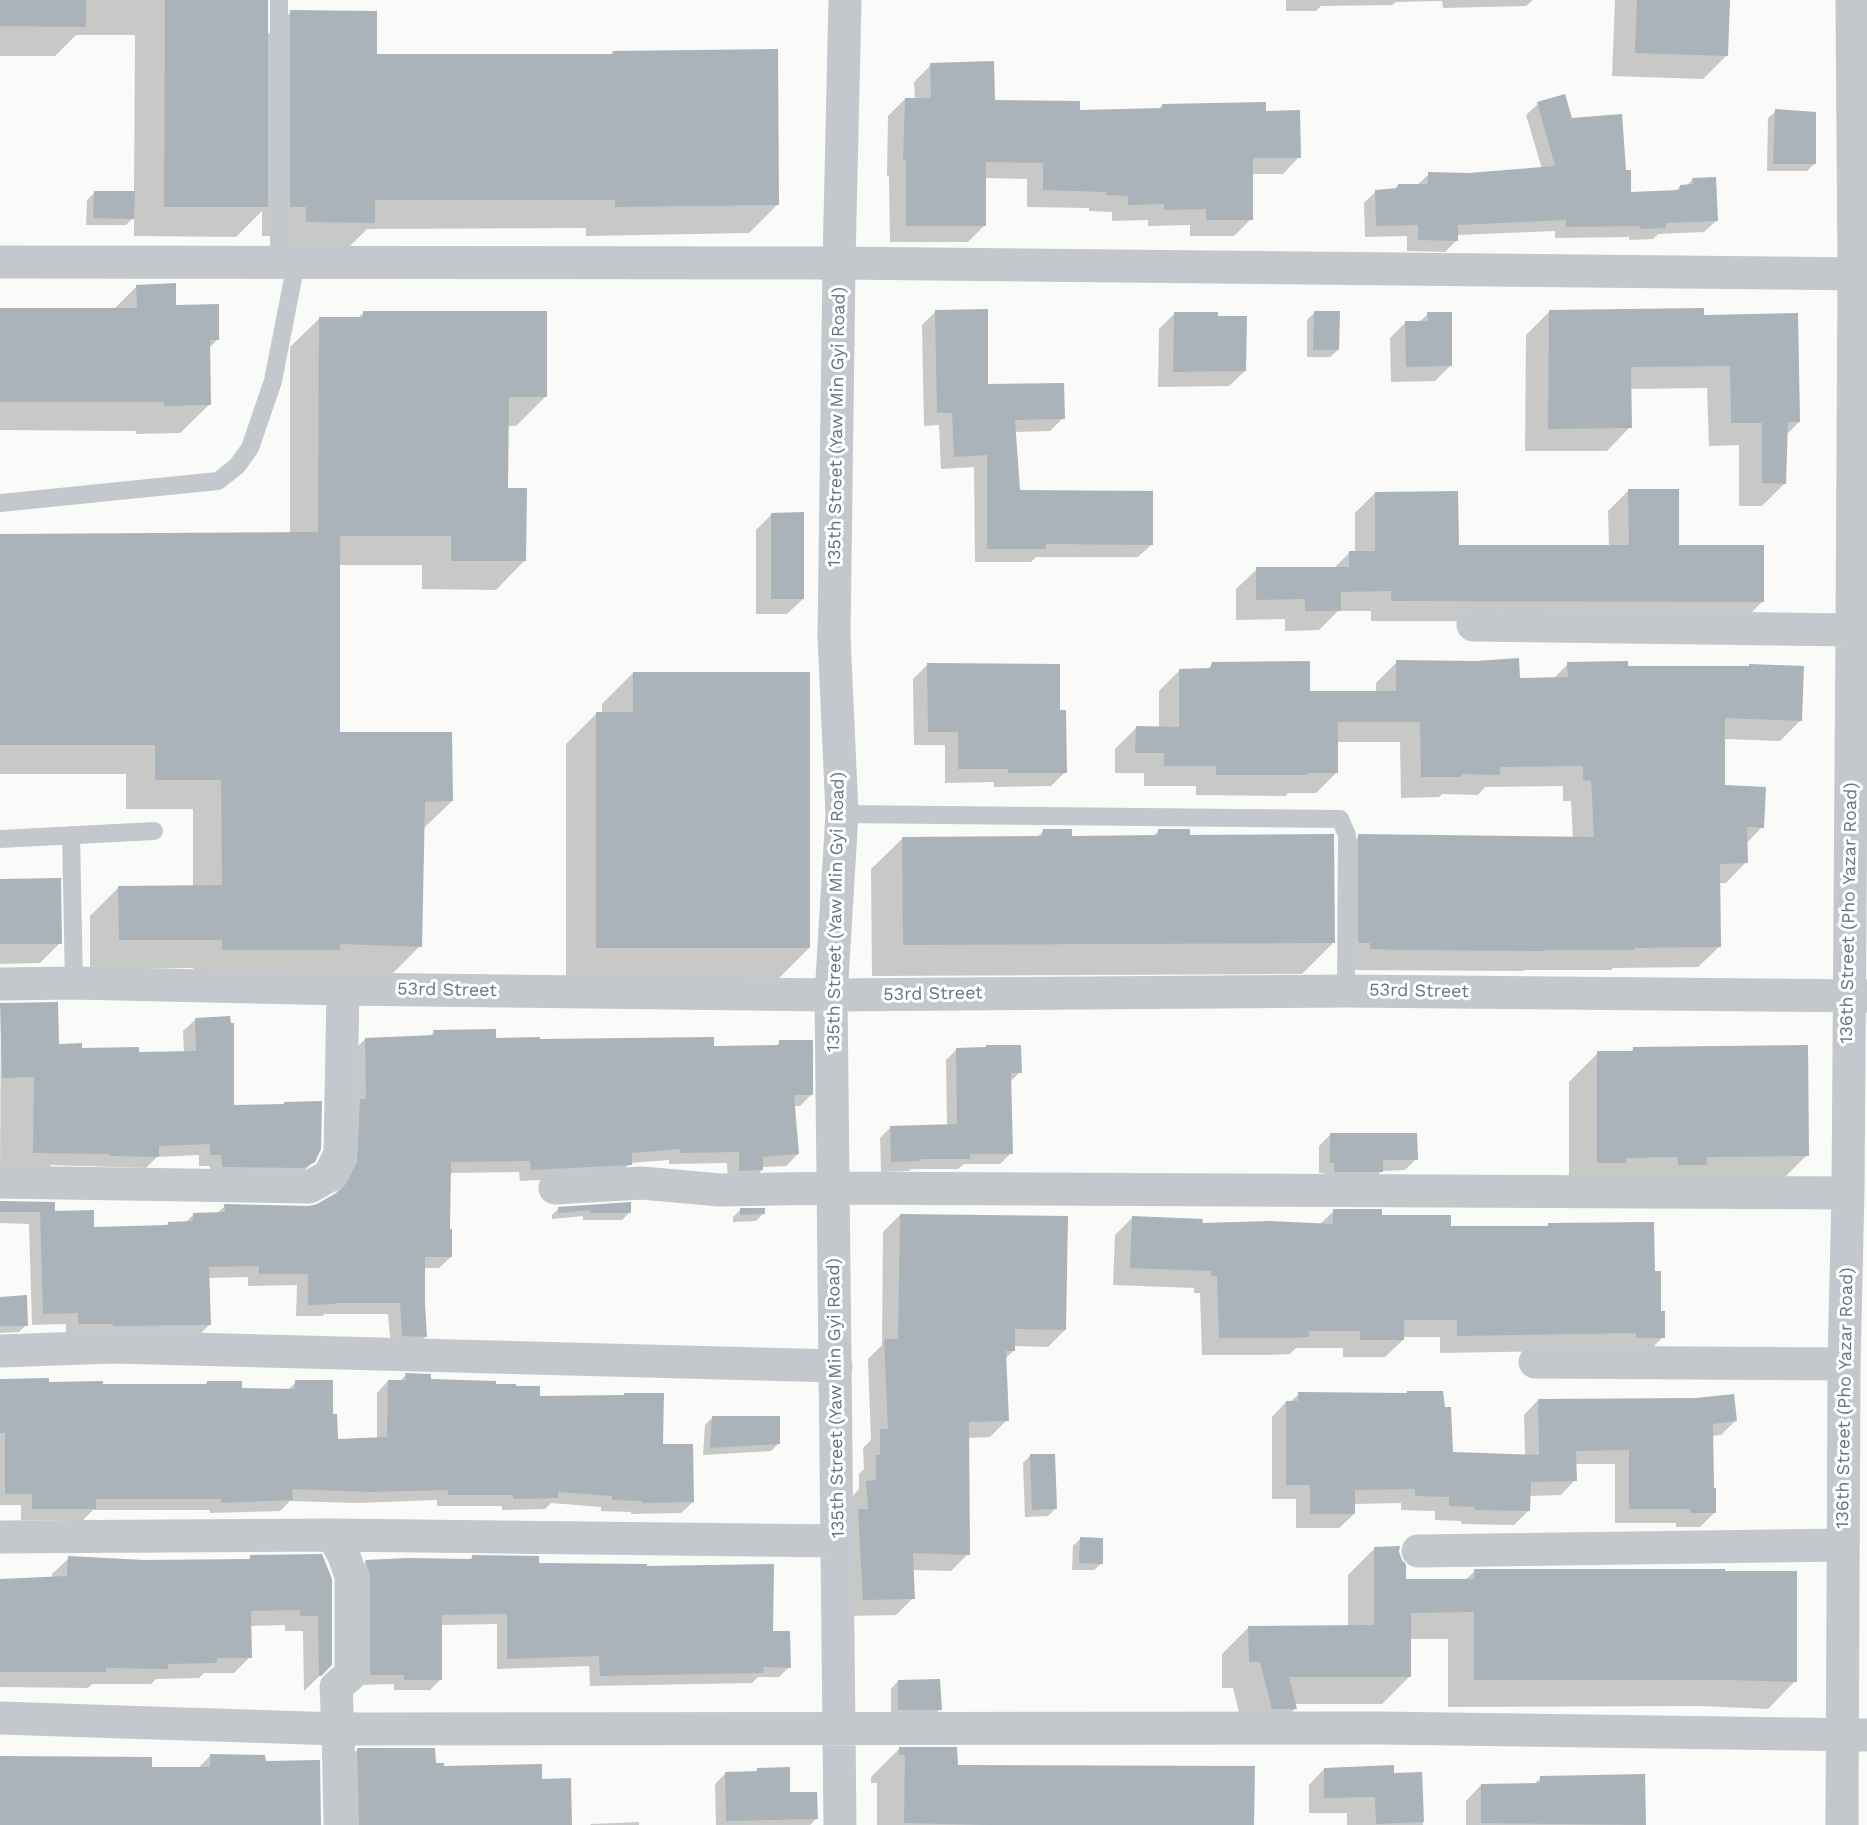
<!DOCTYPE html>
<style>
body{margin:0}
canvas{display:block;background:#fafaf8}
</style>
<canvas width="1867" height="1825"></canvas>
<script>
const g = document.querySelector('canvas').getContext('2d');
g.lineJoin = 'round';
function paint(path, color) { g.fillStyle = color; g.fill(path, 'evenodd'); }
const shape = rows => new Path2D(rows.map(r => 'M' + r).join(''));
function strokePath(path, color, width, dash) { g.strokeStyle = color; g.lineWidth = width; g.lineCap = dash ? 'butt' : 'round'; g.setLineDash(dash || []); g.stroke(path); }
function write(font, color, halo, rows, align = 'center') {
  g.font = font + ' "Work Sans",sans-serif'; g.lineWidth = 6; g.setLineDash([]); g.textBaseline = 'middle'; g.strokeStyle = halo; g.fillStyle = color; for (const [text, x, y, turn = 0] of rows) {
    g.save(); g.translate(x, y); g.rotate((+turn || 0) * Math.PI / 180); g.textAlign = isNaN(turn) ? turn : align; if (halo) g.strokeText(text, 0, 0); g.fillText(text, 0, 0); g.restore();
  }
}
const shadow = shape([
 [0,0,266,0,266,36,291,12,376,55,610,55,613,53,778,204,749,233,586,236,586,228,367,229,345,251,278,250,278,236,262,236,262,211,236,237,134,236,134,217,126,225,86,225,87,200,94,193,134,192,135,35,76,35,55,56,0,56],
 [1286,0,1533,0,1526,6,1443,8,1442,1,1396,2,1392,5,1321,6,1316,11,1286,11],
 [1615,0,1728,0,1727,55,1703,79,1612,76],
 [931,65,993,101,1079,111,1158,110,1162,105,1265,112,1299,157,1283,174,1251,174,1251,219,1234,236,1190,236,1190,225,1148,226,1148,220,1112,221,1112,212,1089,211,1089,208,1027,207,1027,179,985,178,985,225,968,242,890,242,889,176,887,176,888,116,905,99,915,99,914,82],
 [1538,104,1571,120,1625,172,1630,194,1675,192,1680,186,1686,186,1693,179,1716,221,1704,232,1658,234,1653,239,1629,240,1629,237,1555,238,1555,231,1457,235,1457,240,1445,252,1407,251,1407,236,1365,237,1364,203,1376,191,1394,190,1398,185,1417,185,1429,174,1469,174,1542,169,1526,115],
 [1776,111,1814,164,1807,171,1767,171,1768,118],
 [137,286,175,306,218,339,209,348,210,404,180,433,136,434,136,431,0,430,0,310,113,310],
 [364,312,545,397,516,426,507,426,506,489,525,560,496,590,422,589,422,565,339,565,338,733,452,801,423,829,420,946,391,975,193,978,193,968,90,969,90,916,119,887,193,887,193,809,126,809,126,774,0,774,0,535,290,533,290,347,320,318,358,318],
 [935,312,987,386,1063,418,1050,431,1015,432,1019,491,1152,544,1138,557,1036,557,1031,562,975,562,974,467,941,469,939,425,924,426,922,325],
 [1315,312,1338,350,1330,357,1307,357,1307,320],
 [1549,312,1702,316,1799,422,1787,434,1785,483,1762,506,1739,506,1739,445,1709,446,1707,388,1630,389,1630,427,1607,451,1525,451,1526,335],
 [1175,313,1245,371,1229,386,1158,387,1159,329],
 [1428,314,1451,365,1435,381,1391,382,1390,338,1406,322,1419,322],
 [1628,491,1677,547,1763,601,1742,622,1371,621,1371,611,1338,611,1319,630,1285,631,1285,619,1236,620,1236,589,1257,569,1334,568,1349,553,1355,553,1355,513,1375,493,1458,547,1609,547,1608,511],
 [772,514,803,599,787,614,756,614,756,530],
 [1397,662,1519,680,1553,679,1568,664,1626,668,1748,667,1750,665,1800,721,1780,741,1724,739,1724,787,1762,827,1746,844,1746,862,1726,883,1719,883,1719,947,1698,967,1613,968,1611,970,1524,970,1523,971,1350,970,1338,857,1359,836,1573,838,1571,801,1563,801,1563,786,1485,787,1478,795,1442,794,1439,797,1401,798,1400,742,1337,742,1337,772,1316,793,1288,793,1286,796,1196,795,1196,786,1144,786,1144,773,1115,773,1115,749,1136,728,1159,728,1159,691,1180,670,1207,670,1213,664,1309,692,1376,693,1376,683],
 [927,665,1059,712,1065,772,1051,786,994,787,994,782,945,783,945,745,914,745,913,679],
 [633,673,809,948,778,979,566,979,566,744,597,713,602,713,602,704],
 [1159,830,1188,837,1334,942,1302,974,872,976,871,869,903,838,1036,838,1043,831,1071,837,1152,837],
 [0,880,60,943,40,963,0,964],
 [1,1004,58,1045,81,1049,138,1054,184,1053,183,1031,195,1020,233,1106,314,1161,301,1174,210,1178,210,1166,199,1166,199,1155,157,1157,146,1168,51,1165,41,1175,0,1175],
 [434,1032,495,1039,713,1048,775,1047,780,1042,812,1094,800,1106,794,1106,798,1154,786,1166,761,1167,762,1170,750,1182,728,1182,727,1163,669,1164,669,1160,630,1163,618,1176,520,1181,519,1172,449,1173,449,1231,451,1257,439,1268,423,1268,426,1336,414,1348,391,1347,388,1314,324,1314,323,1316,296,1316,297,1285,248,1286,248,1277,207,1278,209,1325,197,1337,66,1335,66,1324,32,1325,29,1224,0,1223,0,1202,54,1213,93,1228,165,1227,169,1223,185,1223,193,1215,216,1214,225,1206,309,1207,319,1205,335,1196,347,1168,353,1051,365,1039,429,1037],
 [957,1049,1020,1072,1010,1082,1011,1153,1000,1164,964,1164,958,1169,911,1169,909,1171,881,1172,880,1138,891,1127,947,1126,946,1060],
 [1633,1049,1807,1155,1778,1184,1569,1191,1569,1082,1598,1053,1629,1053],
 [1330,1135,1416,1159,1405,1170,1382,1171,1370,1182,1323,1182,1324,1173,1319,1173,1319,1146],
 [559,1208,630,1212,622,1220,583,1220,583,1216,552,1219,552,1215],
 [740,1210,764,1213,756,1221,733,1222,733,1217],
 [1334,1211,1449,1228,1546,1228,1549,1225,1653,1272,1663,1337,1646,1354,1619,1350,1440,1353,1440,1337,1403,1337,1403,1340,1385,1357,1343,1357,1343,1348,1296,1348,1290,1354,1269,1355,1202,1355,1200,1293,1194,1293,1194,1288,1113,1285,1115,1235,1132,1218,1201,1225,1320,1224],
 [900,1215,1065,1330,1048,1347,1013,1346,1013,1351,1005,1359,1007,1420,990,1437,968,1438,968,1554,951,1571,912,1570,913,1598,896,1615,847,1616,850,1499,859,1489,859,1474,864,1469,863,1448,871,1440,868,1359,882,1345,883,1232],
 [0,1299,26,1325,19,1332,0,1333],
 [406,1375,430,1380,495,1385,539,1398,622,1397,624,1394,662,1446,693,1502,681,1513,631,1514,631,1512,601,1511,601,1507,551,1503,545,1509,502,1510,502,1506,437,1506,437,1500,357,1503,290,1501,280,1511,210,1513,210,1510,93,1510,83,1520,21,1520,21,1505,0,1505,0,1381,102,1385,204,1386,207,1382,241,1390,287,1391,296,1382,331,1416,337,1441,377,1439,377,1393,388,1381,400,1381],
 [1442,1393,1452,1454,1525,1456,1524,1415,1538,1400,1735,1421,1721,1435,1711,1436,1715,1512,1700,1527,1676,1527,1676,1523,1615,1523,1615,1464,1575,1464,1575,1480,1561,1495,1529,1496,1529,1510,1514,1525,1461,1524,1461,1521,1435,1520,1435,1511,1401,1510,1401,1503,1354,1504,1354,1514,1339,1528,1296,1528,1296,1499,1272,1499,1272,1417,1286,1402,1290,1402,1299,1394],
 [713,1417,778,1444,771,1451,703,1455,705,1425],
 [1030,1456,1055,1509,1048,1516,1025,1517,1023,1463],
 [1080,1539,1102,1563,1094,1570,1072,1570,1073,1546],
 [1375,1548,1398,1552,1405,1580,1465,1580,1475,1571,1795,1681,1768,1709,1701,1706,1448,1707,1448,1639,1409,1639,1409,1677,1382,1704,1294,1704,1295,1709,1268,1736,1245,1736,1233,1688,1222,1688,1222,1654,1249,1627,1348,1627,1348,1575],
 [321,1555,331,1665,304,1691,303,1631,285,1631,285,1625,250,1626,250,1657,234,1673,204,1673,199,1678,156,1679,151,1684,92,1684,88,1688,0,1687,0,1581,52,1578,52,1574,69,1558,144,1562,247,1561,251,1557],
 [472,1557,537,1565,772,1632,789,1667,779,1677,758,1677,752,1683,590,1686,589,1666,497,1669,497,1624,441,1625,440,1680,430,1690,394,1690,394,1684,360,1685,356,1572,366,1562,469,1561],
 [898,1681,940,1709,933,1716,891,1717,891,1689],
 [358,1749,443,1767,547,1825,350,1825,349,1758],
 [899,1749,956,1766,1253,1825,877,1825,877,1783,871,1783,871,1777],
 [210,1756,264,1762,320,1825,0,1825,0,1757,151,1768,198,1768],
 [1324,1769,1393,1775,1421,1773,1423,1825,1347,1825,1347,1813,1309,1813,1309,1785],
 [758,1770,816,1819,810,1825,716,1825,715,1784,726,1773,755,1773],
 [1643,1776,1644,1825,1453,1825,1466,1825,1466,1801,1481,1785,1534,1784,1541,1778],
 [639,1822,639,1825,590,1825,591,1824]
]);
const building = shape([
 [0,0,86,0,86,27,0,26],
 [165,0,268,0,268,207,164,207],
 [1637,0,1730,0,1728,56,1635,53],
 [290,10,377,11,377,54,613,54,612,51,778,49,779,205,615,207,615,200,375,200,375,223,306,222,306,207,290,207],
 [994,61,995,100,1080,101,1080,110,1162,108,1162,104,1266,102,1266,111,1300,110,1301,158,1253,158,1253,220,1206,220,1206,209,1164,210,1164,204,1128,205,1128,196,1106,195,1106,192,1043,190,1043,163,986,162,986,226,906,226,906,160,903,160,905,98,931,98,930,63],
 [1565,94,1572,118,1622,114,1626,170,1631,170,1631,192,1680,190,1680,185,1693,184,1692,178,1716,177,1718,221,1666,223,1666,228,1640,229,1640,226,1566,227,1566,220,1458,225,1458,241,1418,240,1418,225,1376,226,1375,190,1398,188,1398,184,1428,184,1428,172,1469,173,1555,166,1537,102],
 [1775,109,1816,112,1816,164,1773,164],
 [94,191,135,191,134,219,93,218],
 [176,283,176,305,219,304,219,340,210,340,211,405,164,406,164,402,0,402,0,308,137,308,136,285],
 [1704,308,1704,315,1798,313,1800,422,1788,422,1786,484,1762,483,1762,423,1731,423,1730,366,1631,367,1632,428,1548,429,1549,310],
 [988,309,988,384,1064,383,1065,419,1015,420,1020,490,1153,491,1153,545,1046,544,1046,549,987,549,987,455,954,457,952,413,937,413,935,310],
 [363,311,547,311,547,397,509,397,508,488,527,488,526,561,451,561,451,536,340,536,340,732,452,732,453,801,425,802,422,947,340,944,340,950,222,950,222,940,119,940,118,886,222,885,221,780,155,780,155,745,0,745,0,534,318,532,319,317,363,317],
 [1314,311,1340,311,1339,350,1313,350],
 [1174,312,1218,312,1218,316,1247,316,1246,371,1173,372],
 [1427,312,1452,312,1452,366,1406,367,1405,321,1428,321],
 [1628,489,1679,489,1679,545,1764,545,1764,602,1391,601,1391,591,1341,592,1341,611,1305,611,1305,599,1256,600,1256,567,1349,567,1349,551,1375,551,1375,492,1458,491,1459,545,1629,545],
 [804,512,804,599,771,599,771,513],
 [1519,658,1520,678,1568,677,1567,662,1628,661,1628,666,1749,666,1749,664,1804,666,1802,721,1725,718,1725,785,1766,787,1764,828,1747,827,1748,863,1720,864,1721,947,1634,948,1634,950,1545,950,1545,951,1402,950,1370,949,1370,943,1358,943,1358,834,1594,837,1591,780,1583,781,1583,766,1500,767,1500,775,1461,774,1461,777,1421,777,1420,722,1338,722,1338,773,1308,773,1308,775,1216,775,1216,766,1164,766,1164,753,1135,753,1136,726,1179,727,1179,669,1210,668,1212,662,1310,661,1310,691,1396,691,1396,660,1476,661],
 [927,663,1060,664,1060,710,1066,710,1067,773,1008,773,1008,769,958,769,958,732,928,732],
 [633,672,810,672,810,948,596,948,596,712,633,712],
 [1043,829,1072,829,1072,836,1158,835,1158,829,1190,829,1190,835,1334,834,1335,943,903,945,902,837,1042,836],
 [61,878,62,944,0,944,0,879],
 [58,1002,59,1044,82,1043,82,1048,139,1047,139,1052,196,1051,195,1018,230,1016,231,1023,234,1023,234,1105,284,1104,284,1102,322,1101,321,1149,315,1162,304,1168,222,1167,221,1155,210,1155,210,1144,159,1146,159,1157,110,1156,110,1154,33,1153,34,1077,2,1078,0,1003],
 [496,1029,496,1038,540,1037,540,1039,714,1037,714,1046,779,1045,779,1040,813,1040,813,1095,794,1095,799,1154,763,1157,763,1170,739,1171,739,1152,680,1153,680,1149,632,1153,632,1165,531,1170,530,1161,451,1162,450,1229,452,1229,452,1257,425,1257,425,1303,427,1337,402,1336,400,1303,336,1303,336,1304,308,1305,308,1274,259,1274,259,1266,209,1267,211,1325,113,1326,113,1324,78,1324,78,1313,43,1314,40,1212,0,1212,0,1201,55,1202,55,1211,94,1210,94,1227,168,1225,168,1222,193,1221,193,1213,225,1212,224,1204,309,1206,317,1204,338,1192,345,1185,357,1162,360,1099,366,1099,365,1038,434,1035,433,1030],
 [986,1045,1021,1045,1022,1073,1011,1073,1013,1154,970,1154,970,1159,921,1159,921,1161,891,1162,890,1126,957,1124,956,1048,986,1047],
 [1808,1045,1809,1156,1707,1157,1707,1165,1678,1165,1678,1157,1626,1158,1626,1163,1597,1163,1597,1051,1633,1051,1633,1047],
 [1330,1133,1417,1133,1418,1160,1383,1160,1383,1172,1334,1172,1334,1163,1330,1163],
 [631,1202,631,1213,590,1213,590,1210,559,1213,558,1207],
 [740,1208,765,1208,765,1214,740,1215],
 [1333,1209,1382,1209,1382,1215,1451,1215,1451,1226,1548,1226,1548,1223,1654,1222,1655,1271,1661,1271,1661,1311,1665,1311,1665,1338,1636,1338,1636,1333,1457,1336,1457,1320,1404,1320,1404,1340,1360,1340,1360,1331,1309,1331,1309,1337,1287,1338,1219,1338,1217,1276,1211,1276,1211,1271,1130,1268,1132,1216,1203,1219,1202,1223,1270,1221,1333,1224],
 [900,1214,1068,1216,1066,1330,1015,1329,1015,1351,1006,1351,1009,1421,969,1422,970,1555,913,1553,915,1599,863,1600,858,1509,868,1509,866,1481,876,1480,876,1455,880,1455,880,1429,888,1429,884,1341,886,1339,898,1339],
 [27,1295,28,1326,0,1326,0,1297],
 [405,1373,431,1374,431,1379,496,1381,496,1384,516,1384,516,1386,540,1386,540,1396,624,1395,624,1393,664,1393,663,1444,693,1444,694,1502,642,1503,642,1501,612,1500,612,1496,558,1492,558,1498,513,1499,513,1495,448,1495,448,1490,369,1492,292,1489,293,1500,221,1503,221,1499,96,1499,96,1509,32,1509,32,1494,5,1494,5,1433,0,1433,0,1379,49,1378,49,1382,103,1381,103,1384,207,1384,207,1381,242,1381,242,1388,295,1389,295,1380,333,1380,333,1414,337,1414,338,1439,387,1437,388,1380,406,1380],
 [1407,1391,1443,1391,1445,1407,1451,1407,1453,1452,1539,1455,1538,1399,1696,1398,1734,1394,1737,1421,1713,1424,1714,1488,1716,1488,1716,1513,1690,1513,1690,1509,1629,1509,1629,1450,1576,1451,1577,1481,1531,1482,1530,1511,1475,1510,1475,1507,1449,1506,1449,1497,1415,1496,1415,1489,1355,1490,1355,1514,1310,1514,1310,1485,1286,1485,1286,1401,1298,1401,1298,1392,1407,1393],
 [712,1416,780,1416,780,1444,710,1448],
 [1030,1454,1055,1454,1057,1509,1032,1510],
 [1080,1537,1103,1538,1103,1564,1079,1563],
 [1400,1546,1399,1552,1402,1560,1406,1564,1406,1579,1474,1579,1474,1569,1725,1569,1725,1571,1797,1571,1797,1682,1729,1680,1474,1680,1474,1612,1411,1613,1411,1677,1289,1677,1297,1709,1272,1709,1260,1662,1249,1662,1248,1626,1374,1625,1374,1547],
 [322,1554,332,1579,332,1665,321,1676,319,1676,318,1616,300,1616,300,1610,251,1611,252,1658,217,1658,217,1663,168,1664,168,1669,106,1668,106,1672,0,1672,0,1579,67,1576,68,1556,144,1560,250,1559,250,1555],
 [472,1555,539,1556,539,1563,647,1564,647,1566,774,1564,773,1631,790,1631,791,1668,763,1667,764,1673,600,1676,599,1656,507,1659,507,1614,442,1615,442,1680,404,1680,404,1675,370,1675,370,1576,365,1560,409,1558,472,1559],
 [940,1679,942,1710,898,1710,898,1680],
 [899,1747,957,1747,958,1765,1255,1766,1254,1825,989,1825,904,1823,905,1755,899,1755],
 [357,1748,435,1748,436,1763,444,1763,444,1766,542,1764,542,1779,571,1778,572,1825,359,1825],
 [210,1754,265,1755,266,1761,320,1760,321,1825,0,1825,0,1756,152,1757,152,1767,210,1767],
 [1394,1765,1394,1773,1422,1772,1424,1822,1376,1824,1375,1797,1324,1798,1324,1768],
 [790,1767,790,1792,817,1792,818,1819,726,1821,725,1772,757,1771,757,1768],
 [1645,1774,1646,1825,1481,1823,1481,1784,1540,1783,1540,1776]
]);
const lane = shape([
 [279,263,279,0],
 [0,503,218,481,237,466,250,448,273,381,296,263],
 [842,814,1340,819,1347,835,1346,991],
 [71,835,74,983],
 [0,839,154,831]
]);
const street = shape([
 [0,262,839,263,1867,274],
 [1473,625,1852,630],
 [0,984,74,983,343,989,831,995,1346,991,1867,996],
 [0,1182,309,1187,329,1176,340,1154,343,989],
 [555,1188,642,1183,720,1190,834,1188,1848,1193],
 [0,1351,113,1347,836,1366],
 [1535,1362,1844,1364],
 [0,1537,333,1535],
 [838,1541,333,1535,344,1556,351,1576,351,1674,336,1687,338,1729,1380,1728,1867,1735],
 [1418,1551,1843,1545],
 [0,1718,338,1729,340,1825],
 [840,1825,831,995,842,814,834,636,839,263,845,0],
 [1842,1825,1844,1364,1848,1193,1852,630,1854,273,1852,0]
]);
const streetNames = [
 ["135th Street (Yaw Min Gyi Road)",837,427,-89],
 ["135th Street (Yaw Min Gyi Road)",836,912,-89],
 ["136th Street (Pho Yazar Road)",1849,913,-89],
 ["53rd Street",447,990,1],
 ["53rd Street",1419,991,1],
 ["53rd Street",933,994,-1],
 ["135th Street (Yaw Min Gyi Road)",836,1398,-91],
 ["136th Street (Pho Yazar Road)",1845,1398,-89]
];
paint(shadow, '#0003');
paint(building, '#aab3b9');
strokePath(lane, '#c3c8cc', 18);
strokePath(street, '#c3c8cc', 33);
write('18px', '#657683', '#fff', streetNames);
</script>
